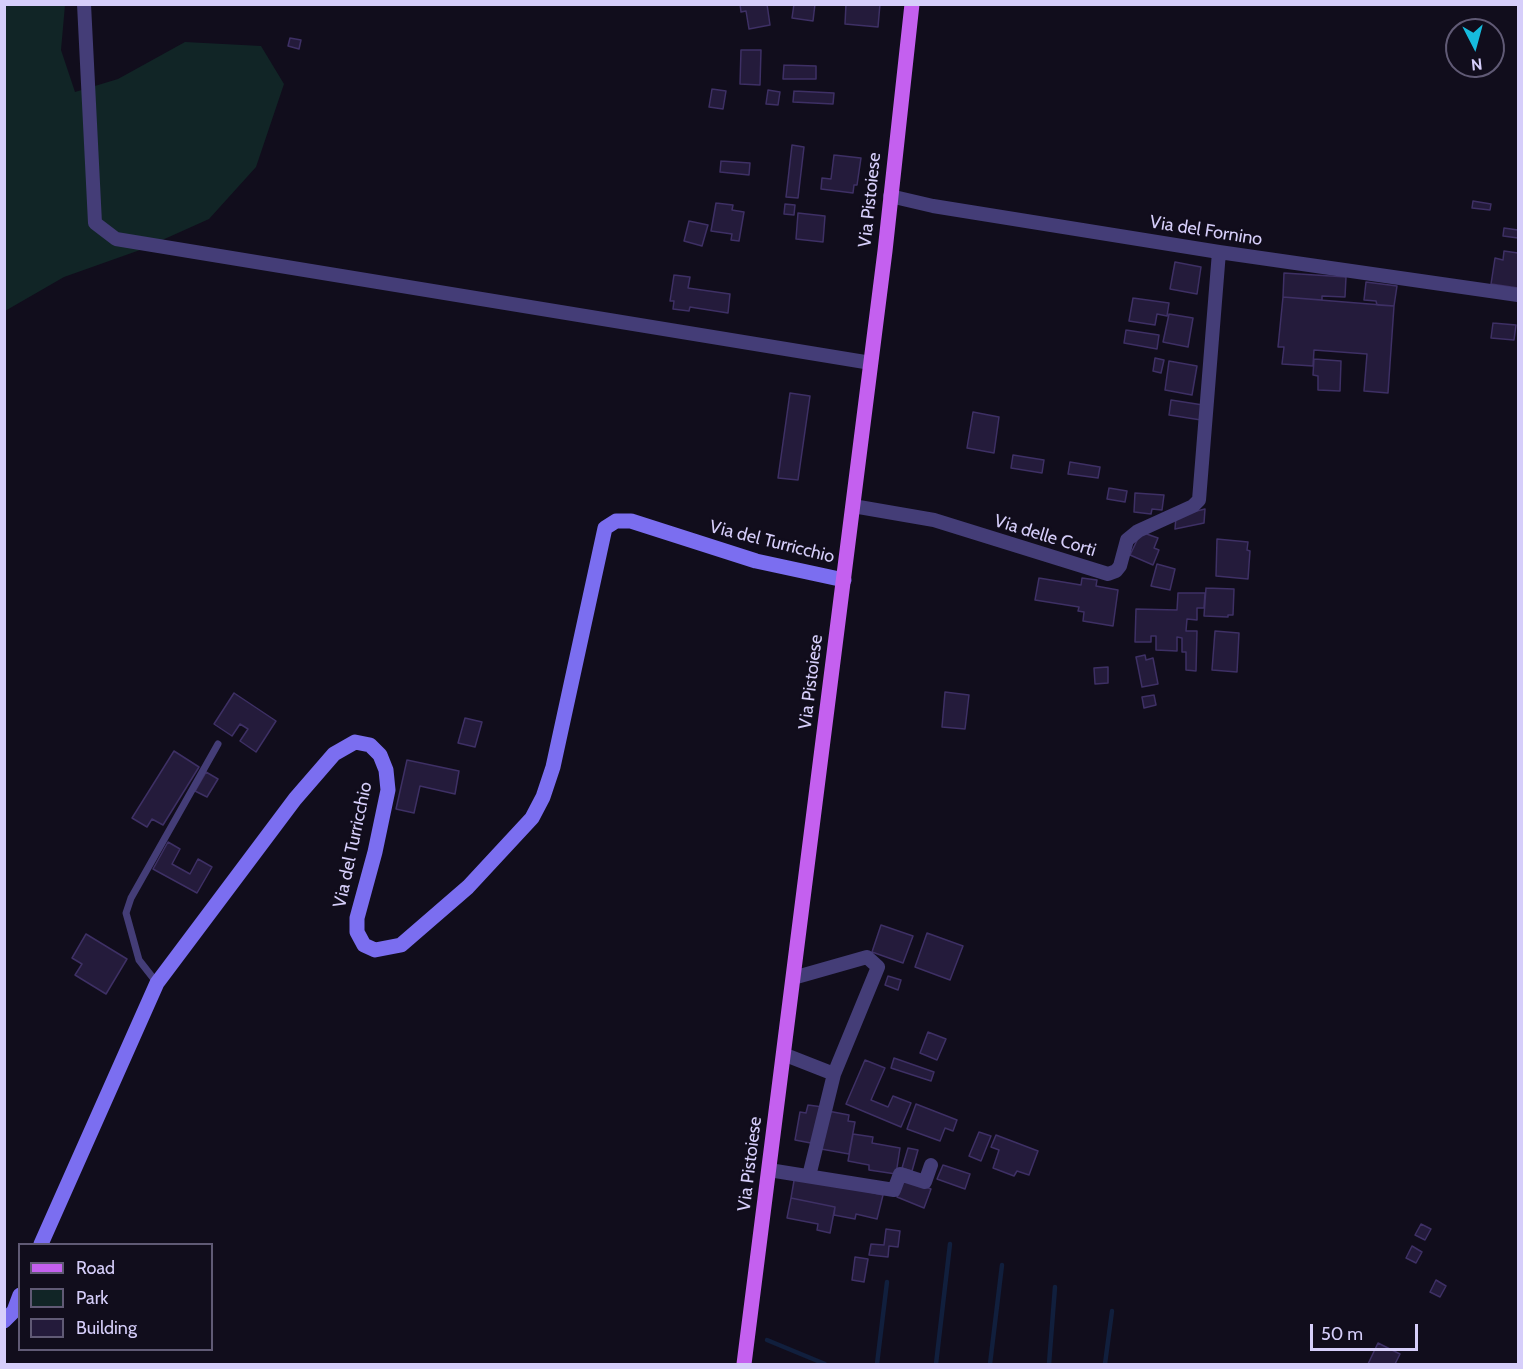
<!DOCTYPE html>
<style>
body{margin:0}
#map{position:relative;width:1523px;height:1369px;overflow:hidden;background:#110d1c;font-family:Cabin,sans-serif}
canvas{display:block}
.frame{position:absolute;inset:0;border:6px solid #d6cefa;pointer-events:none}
.legend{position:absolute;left:18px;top:1243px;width:195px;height:108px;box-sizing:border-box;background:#110d1c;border:2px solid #605a75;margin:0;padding:8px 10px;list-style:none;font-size:18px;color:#d6cefa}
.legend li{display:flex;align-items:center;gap:12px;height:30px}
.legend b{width:30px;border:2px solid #605a75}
.north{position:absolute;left:1445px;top:18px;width:60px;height:60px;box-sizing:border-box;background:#110d1c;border:2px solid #605a75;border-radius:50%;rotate:174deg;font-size:16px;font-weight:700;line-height:24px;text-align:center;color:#d6cefa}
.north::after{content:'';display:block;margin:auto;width:21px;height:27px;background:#16bbdd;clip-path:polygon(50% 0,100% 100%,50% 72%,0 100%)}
.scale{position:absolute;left:1310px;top:1324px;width:108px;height:27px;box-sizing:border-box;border:3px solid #d6cefa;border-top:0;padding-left:8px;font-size:18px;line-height:21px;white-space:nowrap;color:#d6cefa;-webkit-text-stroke:4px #110d1c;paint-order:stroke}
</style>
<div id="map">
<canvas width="1523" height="1369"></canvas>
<div class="frame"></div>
<ul class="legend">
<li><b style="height:8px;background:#c460ef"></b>Road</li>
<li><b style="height:16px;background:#112526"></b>Park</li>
<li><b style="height:16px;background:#241b3b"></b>Building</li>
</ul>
<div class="north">N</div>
<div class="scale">50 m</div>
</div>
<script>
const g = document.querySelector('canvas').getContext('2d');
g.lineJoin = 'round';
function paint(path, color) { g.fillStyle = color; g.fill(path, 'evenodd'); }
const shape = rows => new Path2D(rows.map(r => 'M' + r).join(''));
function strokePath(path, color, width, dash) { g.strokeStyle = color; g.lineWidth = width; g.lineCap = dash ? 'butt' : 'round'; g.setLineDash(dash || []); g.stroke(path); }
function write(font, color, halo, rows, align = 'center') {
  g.font = font + ' Cabin,sans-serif'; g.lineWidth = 4.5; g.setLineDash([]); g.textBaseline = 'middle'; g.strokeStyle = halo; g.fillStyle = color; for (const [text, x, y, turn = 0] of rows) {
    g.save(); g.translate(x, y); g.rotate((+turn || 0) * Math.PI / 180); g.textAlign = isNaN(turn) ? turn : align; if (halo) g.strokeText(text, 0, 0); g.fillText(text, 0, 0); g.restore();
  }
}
const green = shape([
 [5,5,65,5,61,50,75,92,118,79,185,42,261,46,284,84,256,167,209,219,140,250,64,277,5,311]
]);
const stream = shape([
 [767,1340,825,1364],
 [877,1364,887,1282],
 [936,1364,950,1244],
 [990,1364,1002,1265],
 [1049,1364,1055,1287],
 [1105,1364,1112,1311]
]);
const building = shape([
 [740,4,767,4,770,25,749,29,746,11,741,12,740,4],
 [794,4,815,4,813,21,792,18,794,4],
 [846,4,880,4,878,27,845,24,846,4],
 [290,38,301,40,299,49,288,46,290,38],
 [741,50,761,50,760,85,740,84,741,50],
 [784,65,816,66,816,79,783,79,784,65],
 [712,89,726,91,723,109,709,107,712,89],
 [768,90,780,92,778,105,766,104,768,90],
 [794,91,834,93,833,104,793,102,794,91],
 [792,145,804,147,798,198,786,197,792,145],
 [834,155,861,158,857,185,854,185,853,193,821,189,822,178,831,179,834,155],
 [721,161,750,163,749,175,720,172,721,161],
 [1473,201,1491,204,1490,210,1472,208,1473,201],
 [716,203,733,205,732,210,744,212,739,241,731,240,732,234,711,231,716,203],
 [785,204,795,205,794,215,784,214,785,204],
 [798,213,825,216,823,242,796,239,798,213],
 [689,221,708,225,702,246,684,241,689,221],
 [1504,228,1518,230,1518,238,1503,236,1504,228],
 [1504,251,1518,253,1518,288,1491,284,1495,258,1503,260,1504,251],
 [1175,262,1201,267,1197,294,1170,289,1175,262],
 [1284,273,1346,277,1345,297,1322,296,1322,300,1283,297,1284,273],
 [674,275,690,277,688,288,730,294,728,313,690,307,689,311,673,309,674,301,670,301,674,275],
 [1366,282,1397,286,1394,306,1377,305,1376,301,1364,300,1366,282],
 [1283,297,1394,306,1388,393,1364,391,1367,354,1314,350,1313,366,1282,364,1284,347,1278,347,1283,297],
 [1133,298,1169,303,1167,316,1157,314,1155,325,1129,321,1133,298],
 [1169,314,1193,318,1188,347,1163,342,1169,314],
 [1493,323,1516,325,1514,340,1491,338,1493,323],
 [1126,330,1159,335,1157,349,1124,343,1126,330],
 [1155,358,1164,360,1161,373,1153,371,1155,358],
 [1314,359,1341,361,1340,391,1318,390,1318,376,1313,375,1314,359],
 [1169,361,1197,366,1192,395,1165,390,1169,361],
 [790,393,810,396,798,480,778,478,790,393],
 [1171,400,1203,405,1201,420,1169,415,1171,400],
 [973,412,999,417,994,453,967,448,973,412],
 [1013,455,1044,460,1042,473,1011,468,1013,455],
 [1070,462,1100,467,1098,478,1068,474,1070,462],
 [1109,488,1127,491,1125,502,1107,499,1109,488],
 [1135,493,1164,495,1162,510,1152,509,1151,514,1134,512,1135,493],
 [1205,509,1204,523,1175,529,1176,516,1205,509],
 [1141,532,1158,538,1154,548,1159,550,1153,565,1130,555,1141,532],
 [1217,539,1248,542,1247,550,1250,551,1248,579,1216,576,1217,539],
 [1157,564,1175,569,1170,590,1151,586,1157,564],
 [1039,578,1081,585,1082,578,1097,580,1096,586,1118,590,1113,626,1083,621,1084,612,1078,611,1079,607,1035,600,1039,578],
 [1206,588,1234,589,1233,615,1228,615,1228,617,1204,616,1206,588],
 [1178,593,1205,593,1204,608,1197,608,1197,620,1187,619,1186,631,1197,631,1196,671,1186,670,1186,652,1182,652,1182,638,1177,637,1177,651,1156,650,1156,636,1151,636,1151,642,1135,642,1136,609,1177,610,1178,593],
 [1215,631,1239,633,1237,672,1212,670,1215,631],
 [1145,655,1146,660,1153,658,1158,684,1142,687,1136,657,1145,655],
 [1108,667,1108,683,1095,684,1094,668,1108,667],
 [945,692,969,695,965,729,942,727,945,692],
 [234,693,276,721,256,752,240,741,248,729,240,724,232,736,214,724,234,693],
 [1154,695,1156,705,1144,708,1142,697,1154,695],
 [465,718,482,722,475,747,458,743,465,718],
 [174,751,199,767,163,825,152,819,147,827,132,818,174,751],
 [407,760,459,771,455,794,420,786,414,813,396,809,407,760],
 [206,772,218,779,207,797,195,791,206,772],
 [168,842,180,849,172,864,190,874,198,859,212,867,197,893,153,869,168,842],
 [881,925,913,936,903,963,872,952,881,925],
 [927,933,963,946,950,980,915,967,927,933],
 [86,934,127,959,106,994,75,975,82,964,72,958,86,934],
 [888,976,901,980,898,990,885,985,888,976],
 [928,1032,946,1039,937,1060,920,1053,928,1032],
 [894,1058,934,1072,931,1081,891,1068,894,1058],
 [865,1060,885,1068,871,1100,888,1107,893,1096,911,1103,901,1127,846,1104,865,1060],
 [916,1104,957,1120,953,1131,945,1128,940,1141,907,1129,916,1104],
 [808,1105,823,1107,816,1144,795,1140,800,1112,806,1113,808,1105],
 [828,1111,849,1115,848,1121,855,1122,849,1154,821,1149,828,1111],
 [979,1132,991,1136,981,1161,969,1156,979,1132],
 [853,1134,873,1137,872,1143,900,1148,896,1174,869,1170,869,1165,848,1161,853,1134],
 [996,1135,1038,1151,1029,1175,1017,1171,1014,1176,993,1168,999,1150,991,1147,996,1135],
 [908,1148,918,1150,912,1171,902,1168,908,1148],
 [943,1165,970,1174,965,1189,937,1179,943,1165],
 [795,1175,883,1195,877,1219,856,1214,855,1219,834,1215,835,1207,791,1198,795,1175],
 [904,1178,931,1189,924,1208,897,1197,904,1178],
 [791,1198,835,1207,830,1233,817,1230,818,1224,787,1218,791,1198],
 [1421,1224,1431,1229,1425,1240,1415,1235,1421,1224],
 [886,1229,900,1231,898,1247,889,1246,888,1257,869,1255,871,1244,884,1245,886,1229],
 [1412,1246,1422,1252,1416,1263,1406,1258,1412,1246],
 [855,1257,868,1259,864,1282,852,1280,855,1257],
 [1436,1280,1446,1286,1440,1297,1430,1292,1436,1280],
 [1378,1343,1400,1354,1395,1364,1368,1364,1378,1343]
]);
const lane = shape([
 [157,983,139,960,126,913,131,898,218,744]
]);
const street = shape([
 [84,4,95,223,116,239,871,363],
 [890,196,933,206,1219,252,1518,295],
 [853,506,934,520,1108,574,1116,571,1120,566,1127,540,1138,531,1193,506,1199,500,1219,252],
 [793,978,867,957,878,967,834,1074],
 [783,1054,834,1074,809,1176],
 [769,1170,894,1190,900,1174,925,1182,931,1165]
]);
const secondary = shape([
 [41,1244,157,983,295,799,334,754,355,742,370,745,380,755,386,770,388,790,375,852,357,918,357,932,364,945,375,950,401,945,468,887,532,818,543,797,553,767,605,528,616,521,631,521,756,561,844,580],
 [4,1321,14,1311,20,1295]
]);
const primary = shape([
 [744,1364,885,251,912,4]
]);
const streetNames = [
 ["Via Pistoiese",870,200,-84],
 ["Via del Fornino",1206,231,9],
 ["Via delle Corti",1045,536,17],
 ["Via del Turricchio",772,542,14],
 ["Via Pistoiese",811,682,-83],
 ["Via del Turricchio",353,845,-78],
 ["Via Pistoiese",750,1164,-83]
];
paint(green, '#112526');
strokePath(stream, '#111f3d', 4.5);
paint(building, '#241b3b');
strokePath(building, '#3e3065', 1.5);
strokePath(lane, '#443d77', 7);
strokePath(street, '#443d77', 14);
strokePath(secondary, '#7b6ef0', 15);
strokePath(primary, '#c460ef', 15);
write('18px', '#d6cefa', '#110d1c', streetNames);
</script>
